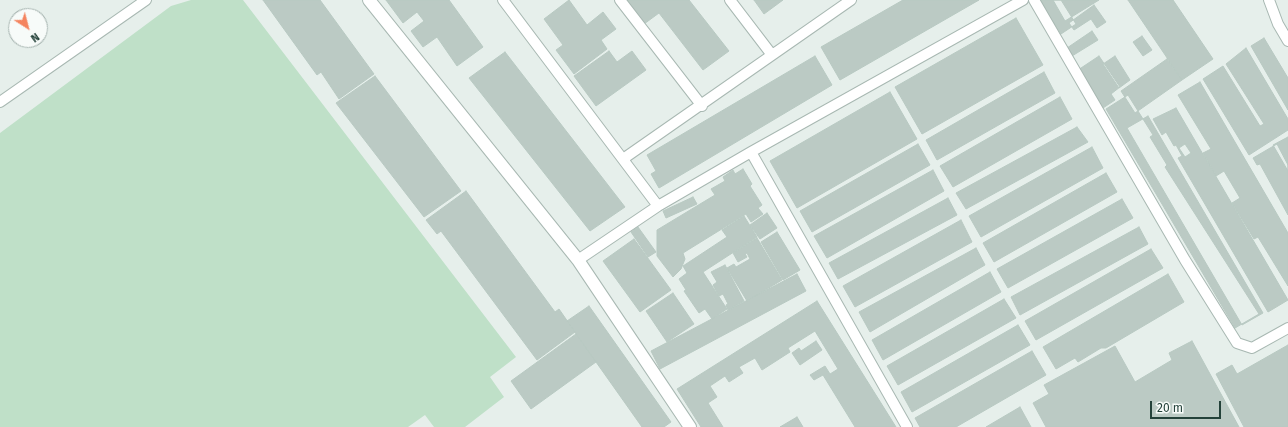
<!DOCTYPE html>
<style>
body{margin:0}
#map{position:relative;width:1288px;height:427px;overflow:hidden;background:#e6efeb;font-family:"Fira Sans",sans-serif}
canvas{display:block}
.north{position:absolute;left:8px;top:8px;width:40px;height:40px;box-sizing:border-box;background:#f7fbf9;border:1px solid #a3b1ad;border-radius:50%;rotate:144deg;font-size:11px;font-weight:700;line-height:16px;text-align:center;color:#24423a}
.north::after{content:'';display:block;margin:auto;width:14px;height:18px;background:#f4845f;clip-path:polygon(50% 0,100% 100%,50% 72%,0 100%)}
.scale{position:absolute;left:1150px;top:401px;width:71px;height:18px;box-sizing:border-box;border:2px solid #24423a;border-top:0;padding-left:5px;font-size:12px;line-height:14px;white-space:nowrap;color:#24423a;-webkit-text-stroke:3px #f7fbf9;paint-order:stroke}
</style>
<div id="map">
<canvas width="1288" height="427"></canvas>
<div class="north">N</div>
<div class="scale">20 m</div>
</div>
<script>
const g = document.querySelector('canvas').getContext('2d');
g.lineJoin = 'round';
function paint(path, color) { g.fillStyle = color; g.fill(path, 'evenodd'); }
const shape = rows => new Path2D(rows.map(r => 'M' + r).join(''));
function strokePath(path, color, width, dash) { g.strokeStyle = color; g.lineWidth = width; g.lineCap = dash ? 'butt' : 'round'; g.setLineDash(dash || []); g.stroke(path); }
const green = shape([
 [191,0,243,0,516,357,490,377,504,397,465,427,434,427,425,415,408,427,0,427,0,133,171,6]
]);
const building = shape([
 [263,0,320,0,374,74,339,99,321,72,317,75,263,0],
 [386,0,449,0,483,47,457,66,437,37,423,47,411,31,424,21,417,12,403,23,386,0],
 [569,0,587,25,603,12,616,29,601,40,607,49,574,74,556,50,563,45,544,19,569,0],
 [625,0,689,0,729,51,703,70,659,13,644,24,625,0],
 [754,0,783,0,764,14,754,0],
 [903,0,979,0,840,80,821,47,903,0],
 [1040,0,1061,0,1076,24,1061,34,1040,0],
 [1053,0,1099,0,1065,21,1053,0],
 [1128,0,1173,0,1213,59,1182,80,1128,0],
 [1094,5,1106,22,1097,28,1091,19,1074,30,1069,23,1094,5],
 [1016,18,1043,65,922,134,895,87,1016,18],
 [1092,31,1098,40,1072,56,1067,48,1092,31],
 [1142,36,1152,50,1143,56,1133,42,1142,36],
 [1264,38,1288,78,1288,110,1251,46,1264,38],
 [1246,48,1288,119,1288,130,1249,155,1203,79,1223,66,1260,126,1264,124,1226,64,1246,48],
 [609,51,617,62,632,51,646,70,596,106,574,76,609,51],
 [505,52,625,207,590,231,469,78,505,52],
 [815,56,832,85,659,188,651,174,656,171,647,155,815,56],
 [1099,56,1120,87,1111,94,1115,100,1103,108,1078,70,1099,56],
 [1115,56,1130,80,1119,88,1103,64,1115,56],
 [1167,59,1182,80,1135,113,1121,91,1167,59],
 [1044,72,1055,93,937,160,926,140,1044,72],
 [375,76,461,191,424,217,336,103,375,76],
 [1200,82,1288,233,1288,286,1258,237,1254,239,1232,203,1240,198,1224,171,1216,176,1203,153,1211,149,1178,95,1200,82],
 [890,92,917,139,797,208,770,161,890,92],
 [1128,95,1153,135,1150,137,1167,165,1165,167,1259,314,1235,328,1106,109,1128,95],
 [1060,97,1072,119,953,187,940,166,1060,97],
 [1176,108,1288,300,1268,312,1178,158,1182,156,1176,145,1174,146,1166,132,1162,135,1153,119,1176,108],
 [1185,144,1191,153,1185,157,1179,148,1185,144],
 [1148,116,1263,313,1242,325,1127,128,1148,116],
 [1077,127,1088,142,966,209,956,193,1077,127],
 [1288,137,1288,171,1273,145,1288,137],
 [918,144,930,165,812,232,800,211,918,144],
 [1277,144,1288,165,1288,215,1260,164,1257,165,1253,158,1277,144],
 [1092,147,1103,168,981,237,969,216,1092,147],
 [743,169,752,184,750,186,762,205,758,208,763,214,751,222,746,214,683,253,685,259,681,269,673,277,657,256,657,230,715,195,711,189,725,181,723,177,733,170,735,174,743,169],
 [933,170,944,191,827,258,814,236,933,170],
 [1106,173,1117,192,994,262,983,243,1106,173],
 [466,191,555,312,559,309,575,332,537,360,441,231,437,234,426,220,466,191],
 [693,197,697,204,666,218,663,211,693,197],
 [948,198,957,215,838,279,829,263,948,198],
 [1122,199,1133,218,1008,288,997,269,1122,199],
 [767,213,777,228,760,239,750,225,767,213],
 [744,216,757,237,703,272,727,309,712,319,705,309,699,313,684,291,686,290,679,279,687,273,683,266,727,237,722,230,744,216],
 [961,220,972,242,855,307,843,286,961,220],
 [638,227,656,252,648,257,631,232,638,227],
 [1139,227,1148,244,1020,315,1011,297,1139,227],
 [777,232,800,270,783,280,761,242,777,232],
 [757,238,782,280,747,301,727,268,734,264,736,267,750,259,747,253,745,254,747,257,738,262,733,253,757,238],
 [634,239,671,290,640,312,603,261,634,239],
 [976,248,985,265,870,332,859,312,976,248],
 [1151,249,1163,268,1036,340,1025,321,1151,249],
 [725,265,744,301,728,310,726,305,728,304,723,294,719,296,713,285,717,282,711,272,725,265],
 [990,272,1001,292,883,360,872,340,990,272],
 [797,274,806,291,660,369,651,351,797,274],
 [1168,274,1184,302,1106,348,1101,348,1078,362,1075,358,1056,369,1043,347,1168,274],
 [673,293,694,324,667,342,646,311,673,293],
 [1004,299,1016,318,898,385,887,366,1004,299],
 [817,301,896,427,855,427,823,375,814,380,810,375,825,366,830,374,838,369,815,331,788,348,790,352,762,370,755,358,739,367,743,373,729,382,725,376,710,386,717,397,708,403,723,427,701,427,677,389,817,301],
 [589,306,671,422,664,427,642,427,567,321,589,306],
 [1018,325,1030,345,912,412,901,392,1018,325],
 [576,334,596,362,531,409,511,381,576,334],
 [816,341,822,350,800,365,792,353,799,348,801,351,816,341],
 [1192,341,1239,427,1046,427,1033,403,1049,394,1044,385,1115,346,1135,382,1172,360,1169,353,1192,341],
 [1288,345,1288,427,1244,427,1216,374,1232,365,1237,374,1288,345],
 [1032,351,1046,375,956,427,920,427,915,418,1032,351],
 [1020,407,1031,427,986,427,1020,407],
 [797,417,803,427,780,427,797,417]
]);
const service = shape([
 [503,0,658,206],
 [620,0,702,106],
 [730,0,772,55],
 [1034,0,1185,260,1237,343,1252,348,1288,328],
 [1269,0,1278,24,1288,41],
 [0,102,146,0],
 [751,152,907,427],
 [623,159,851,0],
 [578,260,658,206,751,152,1023,0]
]);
const minor = shape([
 [369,0,578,260,690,427]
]);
paint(green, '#bfe0c8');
paint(building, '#bbcac4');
strokePath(building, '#b8c9c2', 1);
strokePath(service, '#a8b8b2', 12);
strokePath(minor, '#a8b8b2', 14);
strokePath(service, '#fff', 10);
strokePath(minor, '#fff', 12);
</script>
